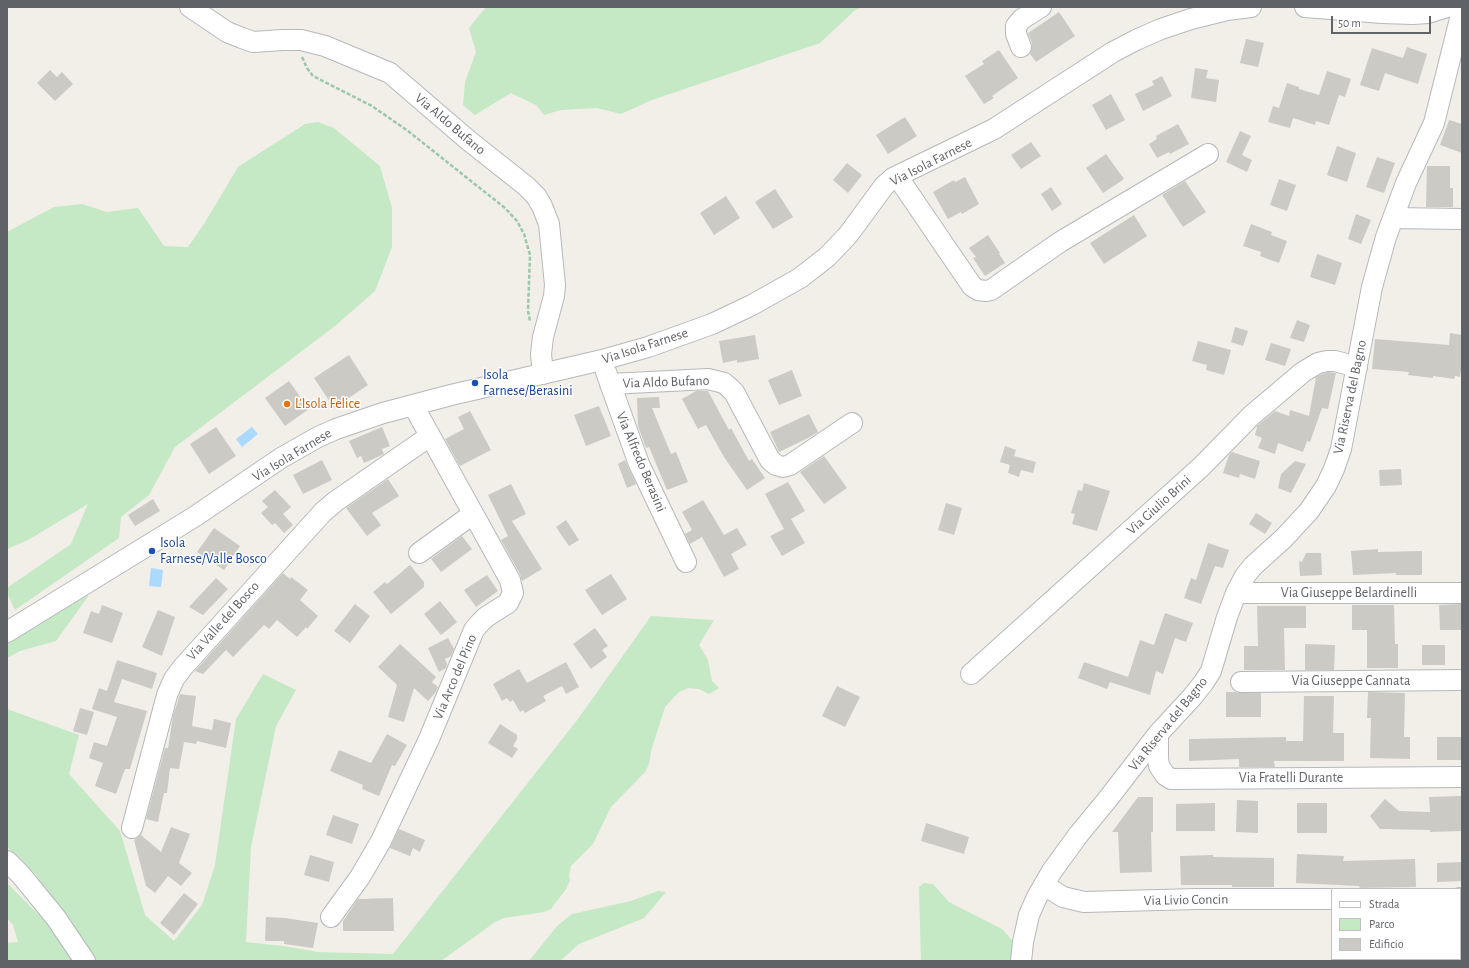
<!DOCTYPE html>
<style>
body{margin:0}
#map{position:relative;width:1469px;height:968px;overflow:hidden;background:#f1efe8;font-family:"Alegreya Sans",sans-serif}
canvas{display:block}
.frame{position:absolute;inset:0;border:8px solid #5f6368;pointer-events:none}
.legend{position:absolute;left:1331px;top:888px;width:130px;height:72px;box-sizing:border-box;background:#fff;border:1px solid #bfc1c3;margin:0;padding:5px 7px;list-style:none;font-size:12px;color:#5f6368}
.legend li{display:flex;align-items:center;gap:8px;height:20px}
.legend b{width:20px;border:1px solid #bfc1c3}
.scale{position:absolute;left:1331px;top:16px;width:100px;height:18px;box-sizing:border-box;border:2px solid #5f6368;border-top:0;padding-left:5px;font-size:12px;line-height:14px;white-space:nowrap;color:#5f6368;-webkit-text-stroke:3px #fff;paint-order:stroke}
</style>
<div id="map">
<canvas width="1469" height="968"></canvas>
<div class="frame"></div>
<ul class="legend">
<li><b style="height:5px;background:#fff"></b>Strada</li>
<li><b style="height:11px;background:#c5e8c5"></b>Parco</li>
<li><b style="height:11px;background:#cccac5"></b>Edificio</li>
</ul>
<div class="scale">50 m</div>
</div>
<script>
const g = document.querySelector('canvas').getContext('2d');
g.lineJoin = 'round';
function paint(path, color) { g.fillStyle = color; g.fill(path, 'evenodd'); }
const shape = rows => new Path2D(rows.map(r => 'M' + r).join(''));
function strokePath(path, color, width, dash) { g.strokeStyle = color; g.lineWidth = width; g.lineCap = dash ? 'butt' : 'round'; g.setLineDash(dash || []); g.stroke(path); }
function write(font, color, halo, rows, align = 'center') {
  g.font = font + ' "Alegreya Sans",sans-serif'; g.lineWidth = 3; g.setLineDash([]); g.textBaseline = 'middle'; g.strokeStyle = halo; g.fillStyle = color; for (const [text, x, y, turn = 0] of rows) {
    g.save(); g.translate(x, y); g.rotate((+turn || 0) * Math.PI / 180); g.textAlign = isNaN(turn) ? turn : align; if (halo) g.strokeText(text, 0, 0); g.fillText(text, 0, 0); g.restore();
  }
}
const green = shape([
 [486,7,862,7,854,11,820,43,652,100,621,114,597,108,561,110,544,115,536,105,511,93,475,115,463,105,465,82,476,52,469,28],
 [318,122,334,128,380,166,392,208,392,247,375,291,335,326,175,447,149,495,121,517,119,538,15,610,7,593,7,588,71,544,88,504,28,540,7,549,7,232,54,207,82,204,107,212,138,208,164,246,188,247,204,224,238,167,305,124],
 [89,595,56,641,20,651,7,658,7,638,77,598],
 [651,616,714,620,699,645,708,660,712,681,719,688,709,694,699,689,688,688,679,692,665,707,651,751,649,764,645,772,611,807,593,844,571,866,569,875,570,881,566,889,551,909,544,912,504,918,495,922,441,961,91,961,74,938,37,876,18,856,7,847,7,709,79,735,69,774,120,831,145,915,174,941,202,905,215,865,236,719,263,674,296,690,276,726,251,847,246,942,283,946,318,952,393,954,578,719],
 [7,883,68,944,78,961,7,961,7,943,18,942,13,925,7,918],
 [924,883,933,884,949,902,1002,929,1018,947,1015,961,921,961,919,887],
 [658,891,666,892,644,918,579,944,560,961,529,961,557,926,572,914,631,901]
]);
const water = shape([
 [252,427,258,434,242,447,236,439],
 [151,568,163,570,161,587,149,586]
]);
const building = shape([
 [1059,12,1075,36,1036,62,1030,54,1032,48,1032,43,1028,33],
 [1246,39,1264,43,1258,67,1240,63],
 [1407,47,1427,54,1418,84,1385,73,1379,91,1360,85,1372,48,1403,58],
 [999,50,1018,78,992,96,994,98,984,104,965,76,984,64,982,61],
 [1195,68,1208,70,1206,78,1219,80,1216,102,1191,98],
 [50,70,57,77,62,72,73,84,55,101,37,83],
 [1327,71,1351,79,1345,97,1339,95,1329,125,1316,121,1315,125,1293,118,1290,128,1268,122,1273,106,1279,108,1287,83,1299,87,1299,89,1319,95],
 [1162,76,1172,96,1143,111,1135,94,1154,85,1152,81],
 [1111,94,1125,120,1106,130,1092,105],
 [905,117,917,136,888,154,876,135],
 [1449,120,1462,124,1462,153,1440,145],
 [1178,124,1189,144,1170,154,1169,152,1157,158,1149,144,1157,139,1156,136],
 [1240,131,1251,136,1242,155,1252,160,1247,172,1226,162],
 [1031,142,1041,156,1021,169,1011,155],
 [1337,146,1356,153,1347,182,1327,175],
 [1106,154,1124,179,1103,193,1086,168],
 [1377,157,1395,163,1384,193,1366,187],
 [847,163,862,175,848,193,833,180],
 [1427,166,1450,166,1450,188,1453,188,1453,207,1426,207],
 [965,177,979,204,962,214,961,212,948,219,933,192,954,180,955,182],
 [1279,179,1296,185,1287,211,1270,205],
 [1185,181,1206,212,1183,227,1162,195],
 [1051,187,1062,204,1052,211,1041,194],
 [775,189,793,217,773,229,755,202],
 [726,196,740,218,714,235,700,213],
 [1356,214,1371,220,1361,244,1348,239],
 [1134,215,1147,236,1104,264,1090,243],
 [1251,224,1272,232,1271,235,1287,241,1279,263,1260,256,1261,252,1243,246],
 [988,235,1000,253,999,254,1005,263,985,276,973,258,976,257,969,248],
 [1317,254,1342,263,1335,285,1310,277],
 [1297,320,1310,325,1304,342,1290,338],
 [1235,327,1248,331,1243,346,1231,342],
 [1450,333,1462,335,1462,363,1460,377,1455,376,1454,379,1433,376,1433,378,1408,375,1409,372,1372,369,1375,339,1449,345],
 [755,335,759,359,737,363,737,360,723,363,719,341],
 [1198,341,1231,350,1224,375,1206,370,1207,365,1192,361],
 [1271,343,1291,349,1285,366,1265,360],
 [349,355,368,385,334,408,314,378],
 [792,370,802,396,779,405,768,380],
 [1328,372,1336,373,1328,409,1322,408,1310,442,1307,441,1303,452,1278,443,1275,454,1258,448,1262,438,1255,435,1257,427,1256,427,1275,411,1289,416,1290,410,1309,416,1316,377,1322,374],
 [289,381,309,409,285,426,265,398],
 [696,391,708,391,729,430,731,428,749,461,752,459,765,478,747,490,724,457,706,425,698,429,682,399],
 [659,397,660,408,652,408,671,454,676,452,688,482,667,490,649,447,646,448,638,426,637,398],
 [599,406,611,436,586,446,574,415],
 [470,411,491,450,460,466,445,439,464,429,458,417],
 [809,414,818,432,810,437,779,452,770,432],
 [216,427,236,456,209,474,190,444],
 [382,427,390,446,382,449,384,454,382,455,364,463,361,456,357,458,349,441],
 [1005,446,1016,450,1014,456,1036,462,1033,473,1021,470,1019,477,1008,473,1010,465,1000,462],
 [1232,452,1260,461,1255,479,1240,474,1239,478,1223,473,1229,455],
 [824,456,847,488,824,504,800,472],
 [322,460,332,480,303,494,293,475],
 [625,460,636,484,627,488,618,464],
 [1295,461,1306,464,1291,493,1278,488,1281,474],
 [1401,469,1402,485,1380,486,1379,470],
 [388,479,399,496,372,513,381,525,367,536,346,508],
 [788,482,805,511,791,519,805,543,782,556,770,536,784,529,765,494],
 [1084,483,1110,491,1097,531,1072,524,1075,514,1071,513,1078,490,1082,491],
 [511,484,526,514,512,521,542,569,522,581,520,574,501,540,508,536,488,495],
 [275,490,291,507,283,514,293,525,284,533,275,523,272,525,261,513,268,507,262,501],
 [153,499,160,511,135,526,128,515],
 [703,500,724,535,737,528,747,545,731,554,739,569,724,577,702,537,690,544,685,534,692,530,682,512],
 [946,503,962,508,954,535,938,530],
 [1256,513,1272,523,1265,534,1249,524],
 [566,520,579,540,569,546,556,527],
 [214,528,240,546,224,570,197,552],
 [462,536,472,549,441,572,431,559],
 [1208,543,1229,550,1223,568,1215,566,1201,604,1184,598,1191,578,1196,580],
 [1378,549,1378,552,1422,551,1422,575,1396,575,1396,573,1353,575,1351,551],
 [1306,553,1321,553,1322,575,1300,576,1299,561,1302,562],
 [410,565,424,582,424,587,391,614,373,592,385,582,387,584],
 [283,573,290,579,291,577,308,590,300,600,318,616,307,629,306,627,297,637,277,620,269,629,264,625,233,657,226,650,203,674,195,671],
 [611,574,627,599,602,615,585,590],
 [487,575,498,591,476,607,464,590],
 [216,578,228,589,203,615,189,607],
 [440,601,457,622,441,635,424,614],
 [355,604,370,616,350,643,334,631],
 [1462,604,1462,630,1440,630,1439,605],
 [102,605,123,613,112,643,83,633,91,611,99,614],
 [1352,605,1394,605,1395,644,1398,644,1398,668,1367,668,1367,630,1352,630],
 [1257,606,1306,606,1306,628,1284,628,1285,670,1244,670,1244,646,1258,646],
 [158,610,175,617,162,656,142,647],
 [1165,613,1193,623,1186,642,1175,638,1163,674,1156,671,1150,695,1110,682,1107,689,1078,678,1084,662,1128,677,1140,640,1154,645],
 [595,628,608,646,602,650,607,657,591,669,573,644],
 [448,638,454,649,451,656,445,659,447,664,446,668,439,672,428,648],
 [400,644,436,677,432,682,438,687,436,692,428,701,414,688,404,722,388,717,397,685,378,667],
 [1305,644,1335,645,1334,670,1305,670],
 [1422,645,1445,645,1445,665,1422,665],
 [117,660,157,673,152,689,122,679,114,702,147,711,130,769,125,769,116,794,95,786,103,763,89,758,94,742,107,746,117,717,92,709,99,688,107,691],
 [566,662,579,687,566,694,562,686,543,696,546,701,525,713,523,710,520,712,513,700,510,702,507,698,502,701,493,684,519,669,527,683],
 [837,686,860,697,845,727,822,716],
 [1226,692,1261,693,1261,717,1226,717],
 [1368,692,1405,693,1404,737,1410,737,1410,759,1370,758,1371,718,1367,718],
 [180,694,196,696,192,726,212,730,214,719,231,723,226,748,197,741,196,744,184,742,179,769,170,768,167,793,164,793,158,822,146,819,165,748,168,748,173,716],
 [1304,696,1334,696,1333,733,1344,733,1344,761,1274,761,1275,767,1239,767,1239,759,1189,761,1189,739,1286,737,1286,741,1303,741],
 [80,708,94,712,87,735,73,731],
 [500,724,517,735,517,739,513,746,518,749,512,758,488,743],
 [387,734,407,745,395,766,392,765,379,796,362,789,363,785,330,771,339,750,371,763],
 [1437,737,1461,737,1461,760,1437,760],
 [1461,796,1462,831,1430,832,1430,830,1380,829,1370,816,1385,799,1399,811,1430,812,1429,797],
 [1138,797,1153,797,1153,832,1151,832,1152,872,1120,873,1118,832,1112,832],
 [1237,800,1258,801,1258,833,1236,832],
 [1215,803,1215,831,1176,831,1176,804],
 [1297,803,1327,803,1327,833,1297,833],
 [333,815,359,824,352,844,326,835],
 [926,823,969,837,964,854,921,841],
 [171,827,190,834,179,863,192,873,181,886,168,876,155,893,146,886,134,840,141,835,161,852],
 [399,829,425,840,420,852,413,848,410,856,390,848],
 [1297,854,1344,856,1343,861,1415,859,1416,887,1360,888,1359,886,1296,883],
 [310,855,334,862,329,882,304,875],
 [1213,855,1213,857,1274,858,1274,887,1232,887,1232,885,1181,885,1180,856],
 [1462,862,1462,881,1437,882,1437,863],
 [184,893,198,904,174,935,160,923],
 [393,898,394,931,343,931,343,921,358,899],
 [266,917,285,918,318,923,313,948,284,944,284,941,265,941]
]);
const path = shape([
 [302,57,307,68,313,76,372,106,408,131,505,208,517,221,524,234,530,255,528,311,530,321]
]);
const minor = shape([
 [190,7,227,32,242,38,253,42,283,40,301,40,325,46,390,73,468,140,526,186,536,196,542,206,549,224,555,285,554,296,543,337,541,354,543,374],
 [1305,7,1382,13,1413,14,1428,13,1447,7],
 [1021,47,1016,34,1016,26,1022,19,1041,7],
 [897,176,972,286,978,290,986,291,991,290,1060,242,1208,154],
 [1393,218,1462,219],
 [606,372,639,464,686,562],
 [610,384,708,379,724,383,734,392,770,460,776,465,783,467,790,465,852,423],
 [419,553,473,514],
 [1236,593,1462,593],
 [7,632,194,517,281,458,318,437,336,429,383,413,451,395,602,360,648,347,712,324,752,305,800,278,827,257,848,235,884,186,893,178,994,129,1113,52,1136,40,1161,29,1191,19,1227,10,1251,7],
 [971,674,1201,467,1251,416,1303,372,1318,363,1327,361,1335,361,1357,367],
 [1241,682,1462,680],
 [1158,734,1158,758,1159,766,1165,775,1171,779,1462,777],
 [132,828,167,695,174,679,183,667,323,512,336,501,430,436],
 [7,861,21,875,56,918,85,961],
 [1044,885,1063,897,1084,902,1197,899,1332,899],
 [1460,898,1462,898],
 [331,917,360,877,381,841,429,739,474,630,478,625,486,617,508,603,513,593,510,580,413,405],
 [1021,961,1023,942,1029,915,1037,897,1052,871,1079,834,1107,800,1158,734,1193,696,1204,682,1211,671,1227,617,1236,593,1245,576,1253,566,1284,538,1309,511,1326,486,1334,469,1341,449,1372,287,1386,237,1406,183,1434,123,1462,11]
]);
const markers = [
 [475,383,4,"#1a4fb4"],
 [287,404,4,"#e8710a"],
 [152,551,4,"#1a4fb4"]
];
const streetNames = [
 ["Via Aldo Bufano",450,124,40],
 ["Via Isola Farnese",931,162,-27],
 ["Via Isola Farnese",645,346,-18],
 ["Via Aldo Bufano",666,382,-2],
 ["Via Riserva del Bagno",1350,397,-78],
 ["Via Isola Farnese",292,455,-31],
 ["Via Alfredo Berasini",641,462,67],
 ["Via Giulio Brini",1159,505,-42],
 ["Via Giuseppe Belardinelli",1349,593],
 ["Via Valle del Bosco",223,621,-48],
 ["Via Arco del Pino",455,677,-67],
 ["Via Giuseppe Cannata",1351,681],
 ["Via Riserva del Bagno",1168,724,-51],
 ["Via Fratelli Durante",1291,778],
 ["Via Livio Concin",1186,900,-1]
];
const transitNames = [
 ["Isola",483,375],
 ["Farnese/Berasini",483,391],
 ["Isola",160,543],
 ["Farnese/Valle Bosco",160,559]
];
const foodNames = [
 ["L'Isola Felice",295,404]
];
paint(green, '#c5e8c5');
paint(water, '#aadaff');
paint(building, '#cccac5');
strokePath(minor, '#b5b8bc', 22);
strokePath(path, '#9cc7a9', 2.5, [4, 2]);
strokePath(minor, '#fff', 20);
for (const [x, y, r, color] of markers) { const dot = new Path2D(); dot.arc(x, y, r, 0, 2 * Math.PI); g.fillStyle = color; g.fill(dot); strokePath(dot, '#fff', 1.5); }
write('14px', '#5f6368', '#fff', streetNames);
write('14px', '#164399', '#fff', transitNames, 'left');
write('14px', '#c56008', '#fff', foodNames, 'left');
</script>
